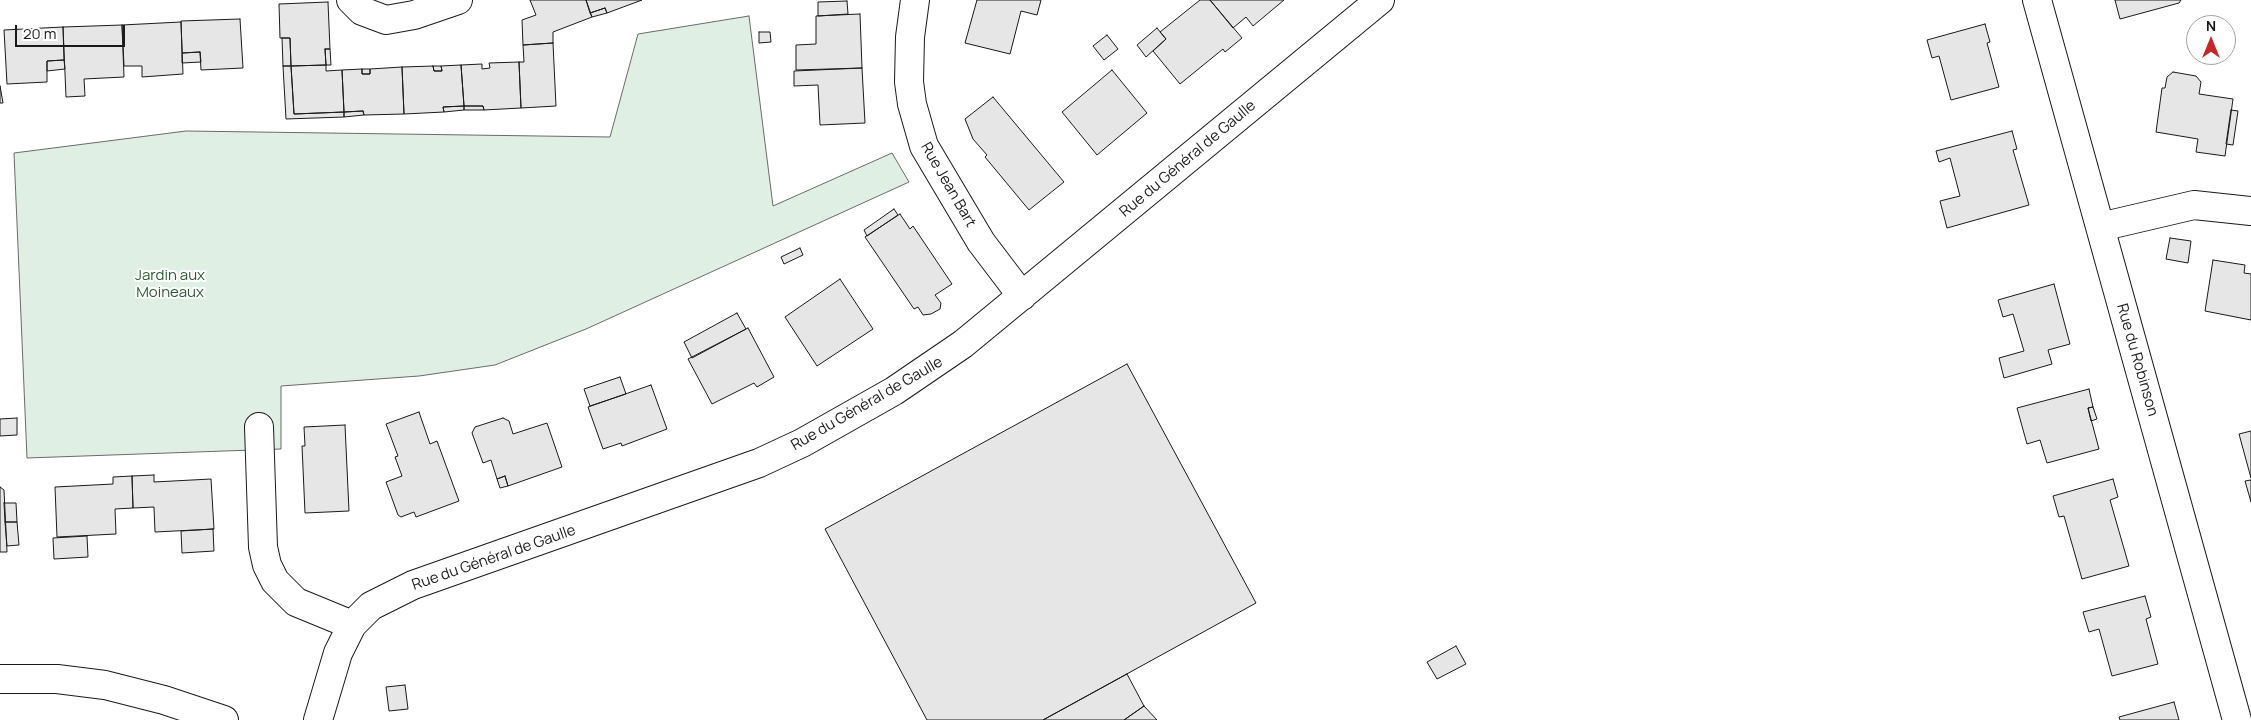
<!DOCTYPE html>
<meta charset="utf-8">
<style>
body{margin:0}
#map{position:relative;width:2251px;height:720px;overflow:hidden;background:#fff;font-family:Manrope,sans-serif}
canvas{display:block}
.north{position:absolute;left:2186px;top:15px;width:50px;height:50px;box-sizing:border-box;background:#fff;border:1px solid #a3a3a3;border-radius:50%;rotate:0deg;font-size:14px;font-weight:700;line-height:20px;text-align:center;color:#1a1a1a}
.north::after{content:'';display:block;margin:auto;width:18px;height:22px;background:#c62828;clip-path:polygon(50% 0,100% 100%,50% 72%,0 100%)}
.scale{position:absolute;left:15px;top:25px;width:110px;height:22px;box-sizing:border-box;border:2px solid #1a1a1a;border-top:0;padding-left:6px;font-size:15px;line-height:18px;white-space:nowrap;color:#1a1a1a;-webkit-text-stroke:4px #fff;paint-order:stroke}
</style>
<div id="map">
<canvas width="2251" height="720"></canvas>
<div class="north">N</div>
<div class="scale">20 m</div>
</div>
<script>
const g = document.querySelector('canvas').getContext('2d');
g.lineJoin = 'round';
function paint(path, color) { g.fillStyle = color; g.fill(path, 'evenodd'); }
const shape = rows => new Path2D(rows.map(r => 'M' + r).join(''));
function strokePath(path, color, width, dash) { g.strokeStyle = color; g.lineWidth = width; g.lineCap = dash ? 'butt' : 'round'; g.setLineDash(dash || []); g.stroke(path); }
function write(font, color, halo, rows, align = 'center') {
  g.font = font + ' Manrope,sans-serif'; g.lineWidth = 4; g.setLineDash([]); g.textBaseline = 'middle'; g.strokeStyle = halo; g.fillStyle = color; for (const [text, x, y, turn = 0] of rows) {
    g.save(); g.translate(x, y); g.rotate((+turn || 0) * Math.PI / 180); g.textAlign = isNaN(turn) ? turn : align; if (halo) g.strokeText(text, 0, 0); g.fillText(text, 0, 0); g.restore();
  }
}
const green = shape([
 [749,16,773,206,892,153,909,182,586,329,495,365,419,376,281,386,281,449,27,458,14,153,186,131,610,137,638,34,749,16]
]);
const building = shape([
 [530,0,586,0,592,17,553,32,553,43,523,45,522,20,536,15,530,0],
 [586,0,642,0,607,13,605,8,590,13,586,0],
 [977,0,1041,0,1037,15,1021,11,1010,54,965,43,977,0],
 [1200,0,1210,0,1242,38,1225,52,1223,49,1180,84,1153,51,1166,39,1160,32,1200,0],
 [1210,0,1284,0,1253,26,1246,17,1233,28,1210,0],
 [2115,0,2181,0,2179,3,2120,19,2115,0],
 [847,1,848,14,818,16,818,2,847,1],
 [328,2,330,49,325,49,326,65,291,66,290,38,280,38,279,4,328,2],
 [605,8,607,13,592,17,590,13,605,8],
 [860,14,862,68,796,70,796,45,816,44,816,16,860,14],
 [240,19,243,68,201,70,200,52,182,53,181,21,240,19],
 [181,22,183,74,142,77,142,66,124,66,122,25,181,22],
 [1985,24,1990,42,1987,43,1999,87,1951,100,1939,56,1932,58,1927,40,1985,24],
 [122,25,124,77,84,79,85,96,66,97,63,27,122,25],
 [63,27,64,60,47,61,47,82,7,84,4,30,63,27],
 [1157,28,1166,39,1146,57,1137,45,1157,28],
 [759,32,770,32,771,42,759,43,759,32],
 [1107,35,1118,49,1104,60,1093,46,1107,35],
 [282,38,290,38,291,66,283,66,282,38],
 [553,43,556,106,521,108,519,62,524,62,523,45,553,43],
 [325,49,330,49,331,65,326,65,325,49],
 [200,52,201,62,182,63,182,53,200,52],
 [64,60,65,69,47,71,47,61,64,60],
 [519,62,521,108,484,110,483,106,464,106,461,65,482,64,482,69,490,68,489,63,519,62],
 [326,65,326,71,342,70,344,112,294,114,291,66,326,65],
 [461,65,464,106,443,107,444,112,404,114,402,67,433,66,434,71,442,71,441,66,461,65],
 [283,66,291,66,294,114,344,112,344,117,286,119,283,66],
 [433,66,441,66,442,71,434,71,433,66],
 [402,67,404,114,364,115,363,111,344,112,342,70,362,69,362,74,370,74,370,69,402,67],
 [862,68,865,123,820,125,818,85,794,86,794,71,862,68],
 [362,69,370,69,370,74,362,74,362,69],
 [1112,70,1147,113,1097,155,1062,112,1112,70],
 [2173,72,2196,76,2201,82,2199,94,2233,99,2225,156,2196,152,2198,139,2156,132,2162,88,2165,88,2167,77,2173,72],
 [0,86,3,103,0,103,0,86],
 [993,97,1064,182,1029,210,985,157,987,155,973,139,965,119,993,97],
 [464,106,464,110,444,112,443,107,464,106],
 [464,106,483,106,484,110,464,110,464,106],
 [2231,110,2238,111,2233,145,2226,144,2231,110],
 [363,111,364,115,344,117,344,112,363,111],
 [2012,131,2017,149,2013,150,2029,205,1947,228,1940,201,1960,196,1950,158,1939,162,1936,151,2012,131],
 [894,209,898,215,867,236,864,230,894,209],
 [900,214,910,229,913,226,952,284,935,295,941,303,940,309,931,314,923,315,918,307,914,309,865,237,900,214],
 [2170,238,2191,241,2188,263,2166,259,2170,238],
 [800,248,803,255,784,264,781,257,800,248],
 [2213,260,2245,265,2244,273,2251,274,2251,320,2205,311,2213,260],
 [840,279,873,329,817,366,785,317,840,279],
 [2054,284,2070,344,2048,350,2052,364,2004,378,1999,358,2024,351,2013,314,2003,317,1998,300,2054,284],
 [737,313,746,329,692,358,684,342,737,313],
 [748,328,774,377,757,387,754,383,712,404,688,359,748,328],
 [1127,364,1256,603,1043,720,927,720,825,529,1127,364],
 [620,377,626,394,590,406,584,389,620,377],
 [651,385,667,429,622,446,621,443,603,449,588,407,651,385],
 [2089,389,2093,407,2088,408,2099,449,2047,463,2040,440,2027,444,2017,408,2089,389],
 [2093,407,2097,419,2091,421,2088,408,2093,407],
 [419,412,430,444,437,441,459,501,416,517,414,512,401,517,398,515,386,482,402,476,395,457,398,456,386,424,419,412],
 [17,418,17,435,0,436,0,419,17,418],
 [503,418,509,421,513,434,547,423,562,467,508,486,505,476,497,479,491,460,483,463,472,433,475,427,503,418],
 [345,425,349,511,305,513,302,446,305,446,304,427,345,425],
 [2251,431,2251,478,2239,434,2251,431],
 [154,475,154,482,211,479,214,529,155,532,154,507,133,508,132,476,154,475],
 [132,476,133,508,115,509,116,534,57,537,55,487,113,484,113,477,132,476],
 [505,476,508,486,500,488,497,479,505,476],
 [2113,479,2118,497,2110,500,2129,566,2082,579,2064,516,2059,517,2053,496,2113,479],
 [2251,480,2251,502,2245,481,2251,480],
 [0,487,4,490,7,552,0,552,0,487],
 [4,503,16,503,17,522,5,522,4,503],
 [5,522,17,522,19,545,7,546,5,522],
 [213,529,214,551,182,553,181,531,213,529],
 [87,536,88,557,54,559,53,538,87,536],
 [2145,596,2151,617,2146,619,2158,664,2112,676,2099,629,2089,632,2083,612,2145,596],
 [1456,646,1466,664,1437,679,1427,662,1456,646],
 [1127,674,1144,706,1124,720,1043,720,1127,674],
 [405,685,408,709,389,711,386,687,405,685],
 [2174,702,2179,720,2120,720,2119,717,2174,702],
 [1144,706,1157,720,1124,720,1144,706]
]);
const minor = shape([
 [351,0,362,11,386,20,414,15,458,0],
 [915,0,910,37,909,82,912,104,924,146,981,242,1022,296],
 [2037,0,2237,720],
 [2100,227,2194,205,2251,211],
 [259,427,263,547,267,565,275,581,296,602,352,625],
 [318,720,338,653,352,625,371,606,413,585,759,463,802,443,894,391,963,344,1380,0]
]);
const secondary = shape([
 [0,679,57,679,105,685,164,700,224,720]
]);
const streetNames = [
 ["Rue du Général de Gaulle",1188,159,-40],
 ["Rue Jean Bart",948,185,60],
 ["Rue du Robinson",2137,360,74],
 ["Rue du Général de Gaulle",867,404,-30],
 ["Rue du Général de Gaulle",494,558,-19]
];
const parkNames = [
 ["Jardin aux",170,276],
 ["Moineaux",170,293]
];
paint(green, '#e0efe3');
strokePath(green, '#6a6a6a', 1);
paint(building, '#e6e6e6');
strokePath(building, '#1a1a1a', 1);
strokePath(minor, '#1a1a1a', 30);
strokePath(secondary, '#1a1a1a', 30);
strokePath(minor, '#fff', 28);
strokePath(secondary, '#fff', 28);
write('15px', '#1a1a1a', '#fff', streetNames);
write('15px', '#2b5a34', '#fff', parkNames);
</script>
